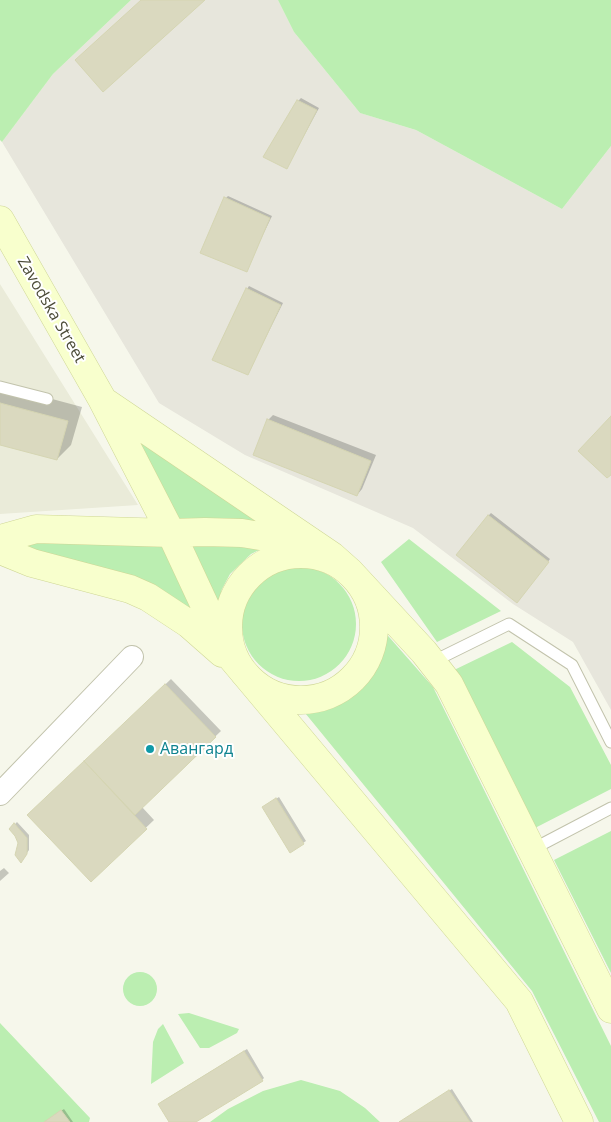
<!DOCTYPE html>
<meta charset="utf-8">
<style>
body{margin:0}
canvas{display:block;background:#f6f7eb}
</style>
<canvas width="611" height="1122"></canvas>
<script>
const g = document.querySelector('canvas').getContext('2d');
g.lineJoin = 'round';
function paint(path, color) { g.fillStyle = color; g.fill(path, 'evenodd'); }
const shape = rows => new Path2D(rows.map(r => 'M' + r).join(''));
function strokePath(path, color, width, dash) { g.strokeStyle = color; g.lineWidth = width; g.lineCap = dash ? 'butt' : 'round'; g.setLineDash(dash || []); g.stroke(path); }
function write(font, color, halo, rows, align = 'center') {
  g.font = font + ' "Open Sans",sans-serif'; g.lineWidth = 4; g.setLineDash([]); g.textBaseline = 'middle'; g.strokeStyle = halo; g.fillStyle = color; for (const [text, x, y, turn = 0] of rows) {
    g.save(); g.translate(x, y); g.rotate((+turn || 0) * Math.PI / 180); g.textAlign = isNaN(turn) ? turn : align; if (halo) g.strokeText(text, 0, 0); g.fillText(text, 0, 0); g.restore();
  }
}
const residential = shape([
 [0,284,138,505,0,514]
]);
const industrial = shape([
 [131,0,278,0,294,32,360,113,416,130,562,209,611,146,611,710,573,642,513,604,413,528,245,455,159,403,2,142,53,74]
]);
const green = shape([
 [0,0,131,0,53,74,2,142,0,140],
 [278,0,611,0,611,146,562,209,416,130,360,113,294,32],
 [128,428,273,528,177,525],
 [0,537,166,544,208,628,59,561],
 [409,539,501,611,437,642,381,562],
 [186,542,261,549,251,554,230,574,222,589,217,607],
 '242 624a57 57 0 1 1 114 0a57 57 0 1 1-114 0Z',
 [382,629,433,687,611,1046,611,1122,599,1122,532,991,301,708,320,706,337,700,358,684,369,671,376,657,382,643],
 [512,642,570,687,611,765,611,789,535,828,452,671],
 [611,831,611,973,554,860],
 '123 989a17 17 0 1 1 34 0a17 17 0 1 1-34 0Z',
 [189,1013,239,1029,237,1033,209,1048,200,1048,178,1014],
 [0,1023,90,1118,89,1122,0,1122],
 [163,1024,184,1063,151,1084,153,1042,158,1029],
 [301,1080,340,1091,365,1108,380,1122,210,1122,228,1109,263,1091]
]);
const shadow = shape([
 [301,98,319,108,287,167,298,101],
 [228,196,272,216,246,270,226,198],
 [249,286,283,303,248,373,247,289],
 [0,385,82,407,71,445,57,459,0,444],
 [273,415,376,455,362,489,357,495,268,420],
 [491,513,550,559,519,599,488,516],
 [171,679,221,731,142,807,154,820,91,880,29,815],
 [279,797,306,841,303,843,266,805],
 [17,822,29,835,29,850,23,859,16,835,10,829],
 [4,868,9,873,0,881,0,871],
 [247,1049,264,1078,262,1080,194,1122,170,1122,159,1104,161,1102],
 [452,1089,473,1122,400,1122],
 [64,1109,73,1122,45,1122]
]);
const building = shape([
 [141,0,205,0,103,92,75,60,141,0],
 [297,100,317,110,287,169,263,157,297,100],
 [224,197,270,218,247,272,200,253,224,197],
 [246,288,281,305,248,375,212,360,246,288],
 [0,403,68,421,57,460,0,445,0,403],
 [611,416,611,475,607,478,578,451,611,416],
 [267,419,371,461,357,496,253,455,267,419],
 [488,515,549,562,517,603,456,555,488,515],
 [165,684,216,737,135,815,84,761,165,684],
 [84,761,147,829,91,882,27,815,84,761],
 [276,798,304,844,290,853,262,807,276,798],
 [14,823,27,838,27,854,21,863,15,855,18,843,15,836,9,829,14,823],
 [244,1051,263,1081,196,1122,169,1122,158,1104,244,1051],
 [449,1090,470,1122,399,1122,449,1090],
 [61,1110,70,1122,44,1122,61,1110]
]);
const service = shape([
 [0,387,47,399],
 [432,662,509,624,572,665,611,742],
 [531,850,611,808]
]);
const minor = shape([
 [0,794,132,657]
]);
const secondary = shape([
 [0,220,102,399,171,533,226,651,519,1001,579,1122],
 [105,402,332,556,350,572,424,652,449,684,611,1009],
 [0,539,36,529,171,533,205,532,242,533,290,541,308,547],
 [0,550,32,563,130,589,148,597,189,624,222,653],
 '228 627a73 73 0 1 1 146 0a73 73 0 1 1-146 0Z'
]);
const markers = [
 [150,749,5,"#0f9aa8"]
];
const streetNames = [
 ["Zavodska Street",51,310,60]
];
const cultureNames = [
 ["Авангард",160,749]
];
paint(residential, '#eaebd9');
paint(industrial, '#e7e6dc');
paint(green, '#bbeeb1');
paint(shadow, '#0003');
paint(building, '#dad9bf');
strokePath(building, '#d5d5b2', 1);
strokePath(service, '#c2c3ac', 13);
strokePath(minor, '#c2c3ac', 24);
strokePath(secondary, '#cfd796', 29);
strokePath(service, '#fff', 11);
strokePath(minor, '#fff', 22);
strokePath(secondary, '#f8ffcd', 28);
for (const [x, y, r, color] of markers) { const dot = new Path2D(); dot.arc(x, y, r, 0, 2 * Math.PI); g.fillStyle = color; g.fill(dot); strokePath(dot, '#fff', 2); }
write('16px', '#4c4c38', '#fff', streetNames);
write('16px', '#0d838f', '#fff', cultureNames, 'left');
</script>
